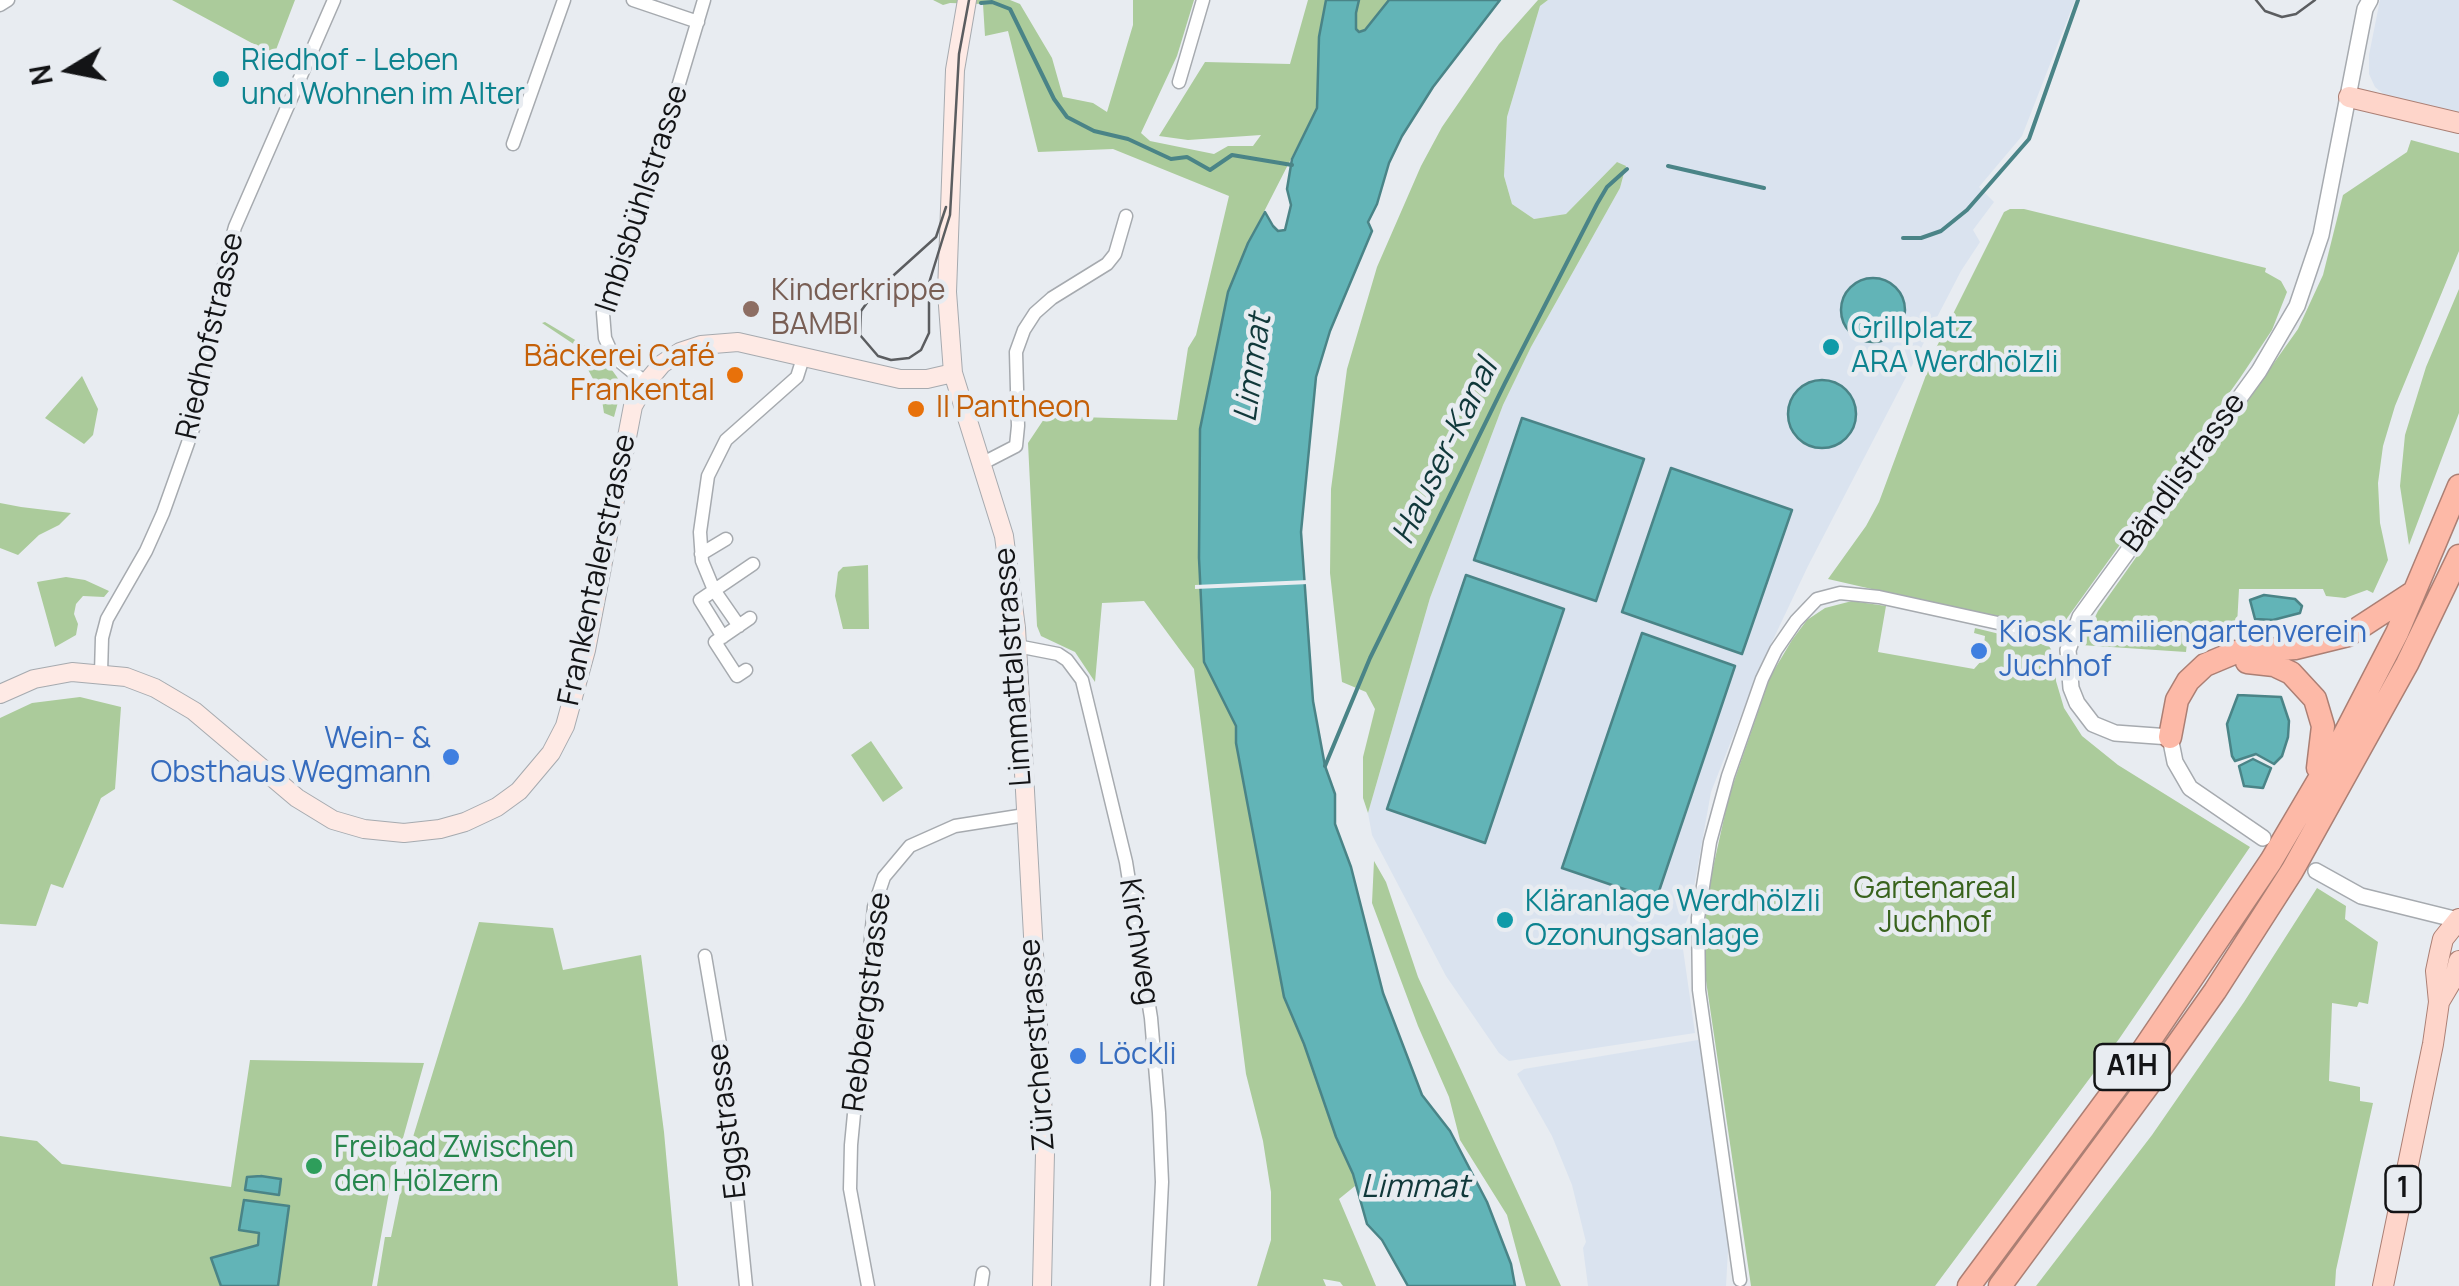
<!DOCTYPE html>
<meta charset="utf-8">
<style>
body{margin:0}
#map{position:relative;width:2459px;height:1286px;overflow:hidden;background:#e8ecf1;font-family:Manrope,sans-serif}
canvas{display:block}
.north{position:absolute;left:20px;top:20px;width:100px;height:100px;-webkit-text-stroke:8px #e8ecf1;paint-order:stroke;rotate:260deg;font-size:28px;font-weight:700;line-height:40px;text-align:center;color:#131416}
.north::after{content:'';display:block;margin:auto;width:35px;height:45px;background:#131416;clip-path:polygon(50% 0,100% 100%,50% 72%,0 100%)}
</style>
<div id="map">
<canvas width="2459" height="1286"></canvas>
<div class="north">N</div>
</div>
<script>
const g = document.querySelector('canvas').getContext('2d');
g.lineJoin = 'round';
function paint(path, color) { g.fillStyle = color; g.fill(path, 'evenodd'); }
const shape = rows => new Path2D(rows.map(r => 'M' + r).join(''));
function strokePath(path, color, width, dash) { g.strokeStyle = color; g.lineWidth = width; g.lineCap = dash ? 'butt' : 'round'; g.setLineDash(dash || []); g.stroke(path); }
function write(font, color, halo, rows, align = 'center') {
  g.font = font + ' Manrope,sans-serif'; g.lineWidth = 9; g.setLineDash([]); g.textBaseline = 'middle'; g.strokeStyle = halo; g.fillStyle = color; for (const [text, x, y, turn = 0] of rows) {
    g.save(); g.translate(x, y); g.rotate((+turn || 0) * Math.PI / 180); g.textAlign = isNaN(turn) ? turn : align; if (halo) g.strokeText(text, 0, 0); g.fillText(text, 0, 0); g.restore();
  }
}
const built = shape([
 [1548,0,2075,0,2022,136,1979,187,1994,202,1973,230,1980,242,1961,271,1808,566,1761,665,1711,792,1689,915,1681,935,1695,1033,1509,1061,1499,1053,1446,976,1372,835,1368,813,1430,598,1503,405,1531,347,1620,188,1626,167,1617,162,1566,214,1534,219,1512,204,1504,176,1507,117,1540,6],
 [2380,0,2459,0,2459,113,2386,96,2375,87,2369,74,2369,55],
 [1698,1040,1701,1045,1729,1233,1726,1286,1588,1286,1583,1248,1586,1242,1572,1185,1552,1136,1517,1074,1524,1069]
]);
const green = shape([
 [172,0,295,0,274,55],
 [933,0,1010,0,1020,4,1052,58,1063,97,1093,103,1107,112,1133,25,1133,0,1194,0,1177,56,1141,133,1150,141,1214,154,1228,146,1253,146,1261,135,1188,140,1159,136,1205,62,1290,64,1308,0,1326,0,1319,37,1317,108,1248,243,1228,292,1200,429,1199,558,1204,662,1236,726,1236,743,1284,997,1304,1044,1336,1137,1353,1174,1355,1186,1339,1199,1376,1286,1343,1286,1340,1282,1323,1279,1326,1286,1257,1286,1271,1240,1271,1192,1263,1141,1246,1074,1194,669,1144,601,1102,603,1095,682,1075,652,1041,636,1037,626,1028,443,1046,416,1177,420,1188,348,1196,335,1229,196,1113,149,1038,152,1008,31,985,36,983,4,950,3,943,5],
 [1359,0,1389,0,1365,30,1359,32,1356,29,1356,13],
 [1538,0,1548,0,1540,6,1507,117,1504,176,1512,204,1534,219,1566,214,1617,162,1626,166,1620,188,1531,347,1503,405,1430,598,1368,813,1363,798,1363,757,1375,709,1366,692,1342,682,1330,573,1331,489,1347,369,1377,267,1421,166,1442,127,1499,44],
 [2411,140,2459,153,2459,251,2395,406,2383,446,2378,483,2380,523,2388,560,2373,593,2367,590,2345,598,2326,596,2323,589,2239,589,2237,625,2189,624,2186,652,2081,645,2098,611,2298,329,2323,275,2343,195,2407,152],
 [2010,209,2024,209,2266,268,2265,272,2281,281,2287,292,2272,330,2240,378,2065,621,2054,626,2034,623,2033,626,1828,579,1866,526,1879,502,1936,348,2004,212],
 [2459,289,2459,413,2409,545,2400,486,2405,435,2426,367],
 [545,322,587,347,596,348,617,377,622,387,614,417,604,413,601,394,575,345,542,323],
 [82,376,98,409,93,435,84,444,45,418],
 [0,503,21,507,71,513,59,525,39,535,18,555,0,548],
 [868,565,869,629,843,629,835,596,838,572,843,567],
 [66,577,85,580,109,591,104,597,83,596,76,604,74,614,78,624,76,635,55,647,37,582],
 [1852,601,1886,606,1878,652,1974,669,1982,660,1985,636,1974,633,1975,628,2049,646,2055,656,2056,681,2064,708,2082,736,2118,765,2250,847,2119,1039,1935,1286,1751,1286,1704,967,1706,899,1729,796,1770,677,1792,640,1807,620,1825,608],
 [80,697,121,707,115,789,101,798,63,888,51,884,36,926,0,924,0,718,32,703],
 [871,741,903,788,883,802,851,755],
 [1374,861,1386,882,1418,977,1561,1286,1526,1286,1507,1215,1460,1140,1449,1097,1418,1026,1372,903],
 [2317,888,2346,906,2345,919,2378,942,2368,1004,2359,1002,2357,1007,2332,1003,2329,1081,2360,1087,2360,1101,2373,1103,2336,1270,2335,1286,2036,1286,2152,1135,2244,1002],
 [479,922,553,928,563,970,641,955,664,1132,678,1286,377,1286,385,1237,391,1237,409,1150],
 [250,1060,424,1063,391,1181,372,1286,0,1286,0,1136,37,1141,62,1164,231,1187]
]);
const water = shape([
 [1326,0,1359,0,1356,13,1356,29,1359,32,1365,30,1389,0,1500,0,1433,87,1402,136,1389,163,1377,204,1368,222,1372,231,1330,331,1316,377,1301,532,1313,701,1325,766,1335,794,1335,824,1351,867,1383,993,1422,1095,1450,1131,1487,1202,1511,1264,1515,1286,1408,1286,1382,1240,1367,1224,1353,1174,1336,1137,1304,1044,1284,997,1236,743,1236,726,1204,662,1199,558,1200,429,1228,292,1248,243,1265,212,1273,226,1278,231,1285,230,1291,205,1287,189,1292,159,1317,108,1319,37,1326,0],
 '1841 310a32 32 0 1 1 64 0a32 32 0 1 1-64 0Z',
 '1788 414a34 34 0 1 1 68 0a34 34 0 1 1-68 0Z',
 [1522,418,1644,459,1596,601,1474,560,1522,418],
 [1671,468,1792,510,1742,654,1622,612,1671,468],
 [1466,575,1564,609,1485,843,1387,809,1466,575],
 [2264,595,2295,599,2302,606,2300,613,2273,620,2255,619,2250,600,2264,595],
 [1642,633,1735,666,1656,900,1562,868,1642,633],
 [2238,695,2281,697,2289,721,2288,737,2282,756,2274,764,2256,754,2235,761,2232,756,2227,724,2238,695],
 [2253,759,2271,768,2263,788,2244,786,2239,766,2253,759],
 [261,1176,281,1179,279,1195,245,1190,247,1177,261,1176],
 [244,1200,289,1206,278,1286,221,1286,211,1258,258,1245,259,1233,239,1230,244,1200]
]);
const pier = shape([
 [1309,580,1309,584,1195,589,1195,585]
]);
const stream = shape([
 [981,3,992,2,1010,9,1054,99,1067,117,1094,131,1128,139,1171,159,1187,157,1210,170,1232,155,1292,165],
 [1668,166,1764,188],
 [1903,238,1921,238,1941,231,1967,210,2029,139,2078,0],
 [1325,766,1370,658,1505,383,1597,204,1607,187,1627,169]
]);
const minor = shape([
 [633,0,698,22],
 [0,5,8,0],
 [1179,82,1203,0],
 [513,144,564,0],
 [646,383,613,356,605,338,603,313,663,137,704,0],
 [983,463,1016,446,1018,426,1016,352,1024,330,1035,313,1052,298,1107,264,1115,254,1126,216],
 [701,554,726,539],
 [739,626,714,590,702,561,700,532,708,476,726,440,797,377,803,358],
 [723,637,700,600,753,564],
 [1017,646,1058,654,1067,660,1082,680,1126,862,1151,1018,1159,1113,1162,1182,1157,1286],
 [746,670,737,676,715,642,750,618],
 [101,673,102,638,107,619,146,551,163,513,194,426,224,266,235,227,334,0],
 [705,956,724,1067,746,1286],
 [1740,1280,1699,990,1698,918,1710,842,1728,776,1762,679,1776,650,1796,621,1817,599,1840,593,1879,597,2071,639],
 [868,1286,850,1189,851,1145,874,907,884,877,910,846,955,826,1025,815],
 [981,1286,983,1273]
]);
const tertiary = shape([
 [2263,838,2190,788,2175,762,2170,737,2115,733,2093,724,2077,703,2071,688,2068,650,2080,617,2259,371,2297,306,2321,235,2365,9,2370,0],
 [2316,871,2361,896,2458,920]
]);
const secondary = shape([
 [967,0,955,70,947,292,953,373,1004,536,1016,628,1045,1153,1042,1286],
 [0,694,34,679,72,672,126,677,155,688,194,711,297,798,333,820,364,829,404,833,440,829,465,822,497,807,519,791,551,753,565,726,586,650,633,406,646,383,662,364,680,352,701,345,738,342,900,379,927,379,953,373]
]);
const primary = shape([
 [2349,97,2459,123],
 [2439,1002,2456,973,2459,961],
 [2383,1286,2433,1044,2439,1002,2436,971,2440,952,2443,939,2459,919]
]);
const motorway = shape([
 [2247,662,2274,665,2291,673,2315,699,2323,726,2318,768],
 [2170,737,2177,700,2188,681,2205,665,2236,652,2295,648,2348,635,2414,592],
 [1969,1286,2135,1062,2271,861,2337,749,2397,633,2459,486],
 [2000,1286,2155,1076,2215,991,2292,871,2407,664,2459,556]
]);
const tram = shape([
 [2256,0,2265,11,2282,17,2296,14,2315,0],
 [946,207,936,237,874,293,861,311,860,335,878,356,891,360,909,358,921,350,929,333,929,283,950,215,959,54,969,0]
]);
const markers = [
 [221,79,10,"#0f9aa8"],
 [751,309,10,"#8d6e63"],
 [1831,347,10,"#0f9aa8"],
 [735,375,10,"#e8710a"],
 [916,409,10,"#e8710a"],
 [1979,651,10,"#3f7fe0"],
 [451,757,10,"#3f7fe0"],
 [1505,920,10,"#0f9aa8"],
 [1078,1056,10,"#3f7fe0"],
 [314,1166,10,"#2e9e5b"]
];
const shields = [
 [2132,1067,75],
 [2403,1189,35]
];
const shieldNames = [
 ["A1H",2132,1067],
 ["1",2403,1189]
];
const cultureNames = [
 ["Riedhof - Leben",241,62],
 ["und Wohnen im Alter",241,96],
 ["Grillplatz",1851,330],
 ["ARA Werdhölzli",1851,364],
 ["Kläranlage Werdhölzli",1525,903],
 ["Ozonungsanlage",1525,937]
];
const streetNames = [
 ["Imbisbühlstrasse",643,199,-72],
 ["Riedhofstrasse",211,336,-77],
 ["Bändlistrasse",2184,473,-54],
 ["Frankentalerstrasse",598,570,-78],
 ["Limmattalstrasse",1014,667,-94],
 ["Kirchweg",1138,942,81],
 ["Rebbergstrasse",868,1002,-83],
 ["Zürcherstrasse",1038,1045,-94],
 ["Eggstrasse",728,1121,-97]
];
const educationNames = [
 ["Kinderkrippe",771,292],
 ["BAMBI",771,326]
];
const foodNames = [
 ["Bäckerei Café",715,358],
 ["Frankental",715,392],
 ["Il Pantheon",936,409,"left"]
];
const shopNames = [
 ["Kiosk Familiengartenverein",1999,634],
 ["Juchhof",1999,668],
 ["Wein- &",431,740,"right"],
 ["Obsthaus Wegmann",431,774,"right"],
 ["Löckli",1098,1056]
];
const parkNames = [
 ["Gartenareal",1935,890],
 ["Juchhof",1935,924]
];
const leisureNames = [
 ["Freibad Zwischen",334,1149],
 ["den Hölzern",334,1183]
];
const waterNames = [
 ["Limmat",1254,368,-82],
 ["Hauser-Kanal",1446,452,-64],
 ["Limmat",1415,1188]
];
paint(built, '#dae3ef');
paint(green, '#abcb9b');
paint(water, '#62b4b7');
strokePath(water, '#4a8487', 2.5);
paint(pier, '#e8ecf1');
strokePath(stream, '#4a8487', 4);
strokePath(minor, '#a6aaaf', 15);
strokePath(tertiary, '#a6aaaf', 18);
strokePath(secondary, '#a6aaaf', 20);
strokePath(primary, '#ab7f74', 22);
strokePath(motorway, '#ab7f74', 25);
strokePath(minor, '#fff', 12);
strokePath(tertiary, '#fff', 15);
strokePath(secondary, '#feeae5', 18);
strokePath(primary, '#fed5ca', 20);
strokePath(motorway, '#fdb9a7', 22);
strokePath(tram, '#5b5d60', 2.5);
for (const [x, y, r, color] of markers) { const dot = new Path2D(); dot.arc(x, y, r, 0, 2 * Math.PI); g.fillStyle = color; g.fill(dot); strokePath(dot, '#e8ecf1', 4); }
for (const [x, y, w] of shields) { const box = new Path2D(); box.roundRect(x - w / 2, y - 23, w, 46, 8); g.fillStyle = '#e8ecf1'; g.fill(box); strokePath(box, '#131416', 2.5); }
write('bold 28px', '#131416', null, shieldNames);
write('30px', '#0d838f', '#e8ecf1', cultureNames, 'left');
write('30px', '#131416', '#e8ecf1', streetNames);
write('30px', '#785e54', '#e8ecf1', educationNames, 'left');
write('30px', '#c56008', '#e8ecf1', foodNames, 'right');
write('30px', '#366cbe', '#e8ecf1', shopNames, 'left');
write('30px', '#39631d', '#e8ecf1', parkNames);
write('30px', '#27864d', '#e8ecf1', leisureNames, 'left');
write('italic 32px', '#10383a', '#e8ecf1', waterNames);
</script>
